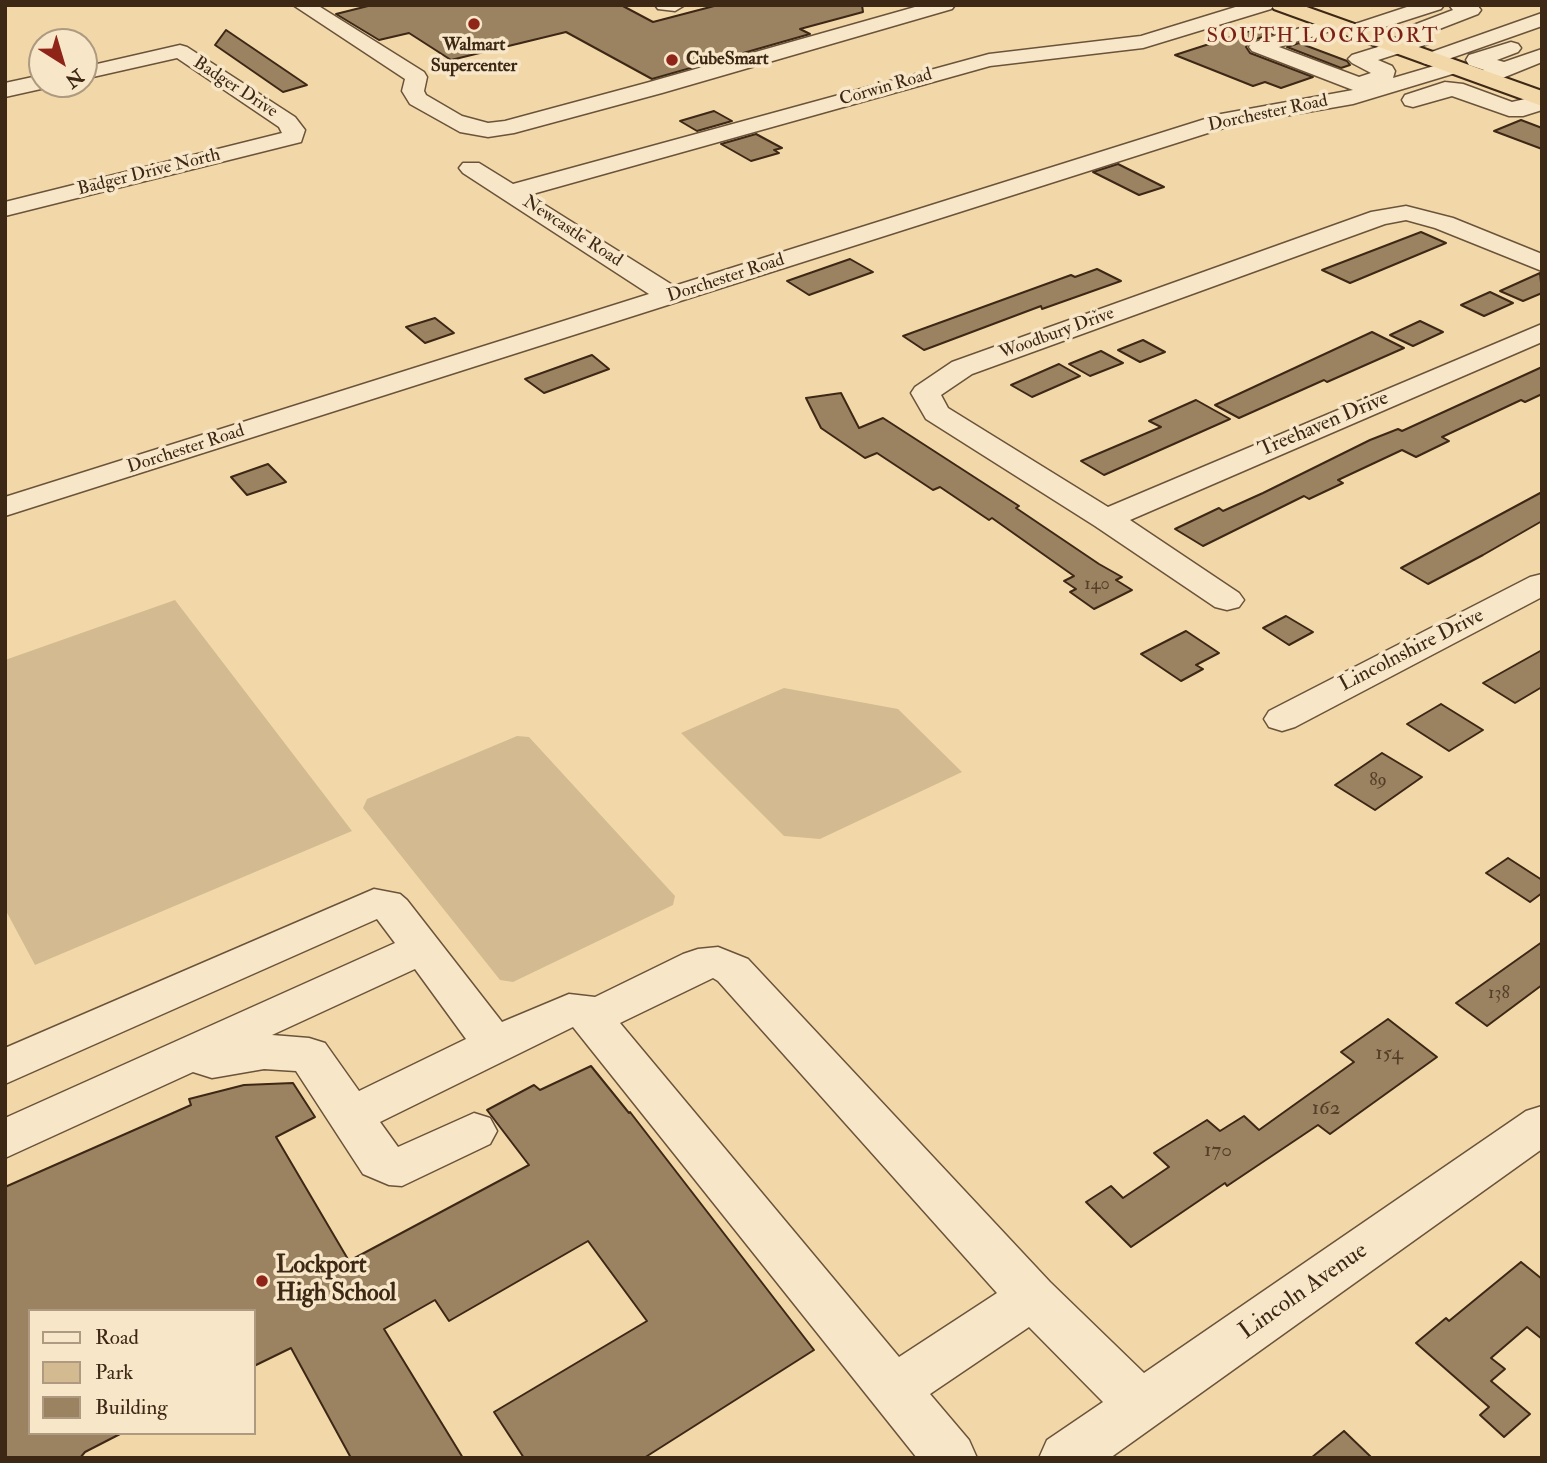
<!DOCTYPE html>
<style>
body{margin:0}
#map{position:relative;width:1547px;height:1463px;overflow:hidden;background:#f2d8a9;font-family:"IM FELL Double Pica",serif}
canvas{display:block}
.frame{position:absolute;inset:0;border:7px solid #3d2715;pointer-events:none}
.legend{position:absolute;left:28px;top:1309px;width:228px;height:126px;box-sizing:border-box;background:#f7e6c7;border:2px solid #ad9a80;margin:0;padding:9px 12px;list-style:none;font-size:21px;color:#3d2715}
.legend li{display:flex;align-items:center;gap:14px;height:35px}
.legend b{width:35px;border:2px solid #ad9a80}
.north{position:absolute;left:28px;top:28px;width:70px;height:70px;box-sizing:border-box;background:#f7e6c7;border:2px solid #ad9a80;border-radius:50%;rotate:143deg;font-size:19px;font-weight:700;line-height:28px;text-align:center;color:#3d2715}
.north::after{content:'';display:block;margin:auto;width:24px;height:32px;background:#8f2418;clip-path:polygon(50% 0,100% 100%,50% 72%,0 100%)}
</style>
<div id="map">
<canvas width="1547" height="1463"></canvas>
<div class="frame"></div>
<ul class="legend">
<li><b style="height:9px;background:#f7e6c7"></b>Road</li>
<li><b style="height:19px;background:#d3ba90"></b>Park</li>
<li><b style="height:19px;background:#9b8362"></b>Building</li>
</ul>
<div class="north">N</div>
</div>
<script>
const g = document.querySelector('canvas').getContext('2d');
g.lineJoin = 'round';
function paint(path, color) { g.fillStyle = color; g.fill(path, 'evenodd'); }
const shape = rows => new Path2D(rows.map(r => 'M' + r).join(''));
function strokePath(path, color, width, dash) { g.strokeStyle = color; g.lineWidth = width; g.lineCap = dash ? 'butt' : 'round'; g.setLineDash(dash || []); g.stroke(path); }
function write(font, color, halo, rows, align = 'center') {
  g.font = font + ' "IM FELL Double Pica",serif'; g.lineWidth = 7; g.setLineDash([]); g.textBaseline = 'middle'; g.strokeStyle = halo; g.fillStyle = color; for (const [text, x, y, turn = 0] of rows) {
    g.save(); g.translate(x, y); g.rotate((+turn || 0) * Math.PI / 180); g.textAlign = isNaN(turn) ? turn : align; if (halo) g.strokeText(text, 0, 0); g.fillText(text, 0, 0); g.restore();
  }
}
const green = shape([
 [175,600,352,831,35,965,5,909,5,660],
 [784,688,898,709,962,772,820,839,784,836,681,733],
 [517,736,529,737,675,896,673,905,513,982,500,980,363,808,367,799]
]);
const building = shape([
 [372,5,621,5,653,22,718,5,862,5,863,12,800,29,810,34,652,79,566,32,451,60,409,33,379,40,336,14,372,5],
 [1259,28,1273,34,1250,41,1246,47,1250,53,1313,77,1281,88,1265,82,1253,86,1175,55,1259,28],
 [226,30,307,85,283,92,215,45,226,30],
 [1299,43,1347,61,1350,65,1341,68,1287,47,1299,43],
 [714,111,732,121,697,131,680,121,714,111],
 [1521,120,1542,128,1542,149,1494,131,1521,120],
 [756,134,782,148,774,150,779,153,751,161,721,144,756,134],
 [1118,164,1164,187,1139,195,1093,172,1118,164],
 [1421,232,1446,243,1350,283,1322,270,1421,232],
 [850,259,873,272,809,295,787,281,850,259],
 [1097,269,1121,281,1042,309,1041,306,924,350,903,336,1071,275,1075,277,1097,269],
 [1540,273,1542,293,1523,301,1500,291,1540,273],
 [1490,292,1513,303,1484,316,1461,305,1490,292],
 [435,318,454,333,425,343,406,327,435,318],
 [1420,321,1443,332,1413,346,1390,335,1420,321],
 [1372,332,1404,348,1327,382,1324,380,1239,418,1215,405,1372,332],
 [1143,340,1165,352,1140,362,1118,350,1143,340],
 [1101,351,1123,363,1090,376,1069,364,1101,351],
 [592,355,609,369,544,393,525,379,592,355],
 [1059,364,1080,376,1032,397,1011,385,1059,364],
 [1542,367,1542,394,1525,402,1521,400,1442,437,1449,441,1416,457,1402,450,1338,480,1343,483,1309,499,1304,496,1203,546,1175,529,1219,508,1223,511,1263,493,1370,440,1398,429,1402,431,1542,367],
 [841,393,859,428,883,418,1019,506,1016,508,1099,564,1122,577,1116,580,1132,590,1094,609,1070,592,1076,589,1064,581,1074,576,992,518,989,520,940,487,933,490,877,453,865,458,821,428,806,398,841,393],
 [1196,400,1230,419,1104,475,1081,461,1161,427,1149,421,1196,400],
 [268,464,286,482,247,495,231,477,268,464],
 [1542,492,1542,521,1483,555,1428,584,1401,568,1542,492],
 [1286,616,1313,632,1289,645,1263,628,1286,616],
 [1186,631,1219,653,1196,665,1203,669,1181,681,1141,654,1186,631],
 [1542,650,1542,687,1515,703,1483,683,1542,650],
 [1441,704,1483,730,1449,751,1407,724,1441,704],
 [1382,753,1422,777,1375,810,1335,785,1382,753],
 [1508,858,1542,880,1542,893,1530,902,1486,873,1508,858],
 [1542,942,1542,985,1487,1026,1456,1003,1542,942],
 [1388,1019,1437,1057,1330,1134,1318,1125,1227,1186,1225,1183,1131,1247,1086,1202,1111,1186,1123,1198,1169,1167,1154,1153,1207,1120,1220,1131,1244,1116,1259,1130,1354,1062,1341,1052,1388,1019],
 [591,1066,629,1113,630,1112,814,1350,644,1458,524,1458,494,1412,647,1321,588,1241,449,1321,435,1300,384,1329,463,1458,351,1458,291,1348,254,1366,254,1311,30,1311,30,1433,122,1433,85,1452,80,1458,5,1458,5,1187,191,1105,189,1099,244,1085,293,1083,315,1117,276,1137,349,1261,529,1165,487,1110,534,1085,540,1090,591,1066],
 [1521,1262,1542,1279,1542,1339,1527,1327,1491,1358,1505,1369,1491,1381,1530,1414,1504,1437,1480,1415,1489,1407,1416,1343,1446,1318,1449,1321,1521,1262],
 [1344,1431,1372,1458,1311,1458,1344,1431]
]);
const minor = shape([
 [293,5,317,5,424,72,427,77,424,91,426,95,462,116,488,123,505,121,646,83,922,5,955,5,952,9,662,93,514,133,488,137,460,132,410,104,402,91,405,79,293,5],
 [655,5,685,5,675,11,658,9,655,5],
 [1242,5,1274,5,1271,9,1143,48,990,66,529,195,674,286,1221,114,1353,90,1252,51,1249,47,1252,43,1326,20,1340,20,1343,24,1340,28,1279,47,1359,77,1371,73,1352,63,1348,59,1352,55,1410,37,1408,30,1411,26,1453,10,1449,5,1477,5,1481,10,1478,14,1429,33,1431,40,1428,44,1378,60,1392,66,1395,71,1393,78,1451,61,1459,62,1462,67,1459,72,1353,104,1233,125,5,516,5,497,649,294,463,173,459,168,463,163,479,163,513,184,989,54,1141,36,1242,5],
 [1413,5,1444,5,1441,9,1360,35,1346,35,1343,31,1346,27,1413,5],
 [1542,13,1542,26,1437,63,1430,65,1423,63,1419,59,1423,55,1542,13],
 [1511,42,1518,44,1521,48,1518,52,1497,60,1504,62,1542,49,1542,62,1495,81,1479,81,1476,76,1484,70,1469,65,1466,60,1469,55,1511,42],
 [180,45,187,47,295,117,305,130,301,142,5,216,5,202,282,133,279,127,177,58,84,79,84,67,180,45],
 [42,75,42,84,51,84,50,87,5,97,5,83,42,75],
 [1445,82,1463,84,1512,102,1542,95,1542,110,1523,116,1509,116,1452,96,1413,107,1405,105,1402,100,1405,95,1445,82],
 [1406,206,1453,218,1542,254,1542,271,1435,228,1406,220,1385,224,972,374,941,395,948,408,1108,507,1542,324,1542,342,1130,520,1239,593,1244,600,1239,607,1227,610,1215,607,1095,526,926,419,911,393,915,387,952,362,1371,212,1406,206],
 [1542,574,1542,597,1295,727,1282,731,1269,727,1264,719,1269,711,1530,577,1542,574],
 [374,889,400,894,407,900,502,1022,569,994,595,997,683,954,698,949,718,947,748,959,1050,1282,1144,1373,1526,1111,1542,1106,1542,1149,1110,1458,1039,1458,1047,1440,1103,1402,1029,1327,930,1394,969,1440,977,1458,917,1458,573,1027,380,1122,398,1147,474,1113,490,1118,497,1131,490,1144,402,1186,389,1185,363,1174,296,1071,264,1069,212,1078,193,1072,5,1158,5,1118,395,943,377,919,5,1084,5,1048,374,889],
 [415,969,466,1039,359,1091,325,1043,309,1038,272,1035,415,969],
 [713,978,718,981,997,1293,899,1357,620,1023,713,978]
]);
const highway = shape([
 [1271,5,1301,5,1542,91,1542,106,1274,9,1271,5]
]);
const markers = [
 [474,24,7,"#8f2418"],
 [672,60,7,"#8f2418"],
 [262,1281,7,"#8f2418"]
];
const farPoinames = [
 ["Walmart",474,46],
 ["Supercenter",474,67],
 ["CubeSmart",686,60,"left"]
];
const farStreetnames = [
 ["Badger Drive",235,88,33],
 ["Corwin Road",886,88,-16],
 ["Dorchester Road",1268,114,-12],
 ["Badger Drive North",149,173,-14],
 ["Newcastle Road",572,232,33],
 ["Dorchester Road",726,279,-18],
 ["Woodbury Drive",1057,334,-20],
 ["Dorchester Road",186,450,-18]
];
const numberNames = [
 ["140",1097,585],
 ["89",1378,781],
 ["138",1499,994]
];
const farQuarternames = [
 ["SOUTH LOCKPORT",1323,37]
];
const streetNames = [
 ["Treehaven Drive",1324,425,-23],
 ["Lincolnshire Drive",1412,651,-27]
];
const nearNumbernames = [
 ["154",1389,1054],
 ["162",1326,1109],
 ["170",1218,1151]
];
const nearPoinames = [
 ["Lockport",276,1267],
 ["High School",276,1295]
];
const nearStreetnames = [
 ["Lincoln Avenue",1304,1292,-35]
];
paint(green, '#d3ba90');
paint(building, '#9b8362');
strokePath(building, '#3d2715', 2);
strokePath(minor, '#6a533a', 3);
strokePath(highway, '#3d2715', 4);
paint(minor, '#f7e6c7');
paint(highway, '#f2d8a9');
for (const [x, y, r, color] of markers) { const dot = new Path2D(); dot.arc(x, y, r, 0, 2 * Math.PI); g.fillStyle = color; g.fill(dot); strokePath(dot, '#f7e6c7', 2.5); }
write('bold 18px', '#3d2715', '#f7e6c7', farPoinames);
write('18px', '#3d2715', '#f7e6c7', farStreetnames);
write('18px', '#543e28', null, numberNames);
g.letterSpacing = '2px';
write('21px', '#7a1f14', '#f7e6c7', farQuarternames);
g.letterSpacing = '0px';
write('21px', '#3d2715', '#f7e6c7', streetNames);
write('21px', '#543e28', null, nearNumbernames);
write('bold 24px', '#3d2715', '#f7e6c7', nearPoinames, 'left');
write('24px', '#3d2715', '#f7e6c7', nearStreetnames);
</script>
